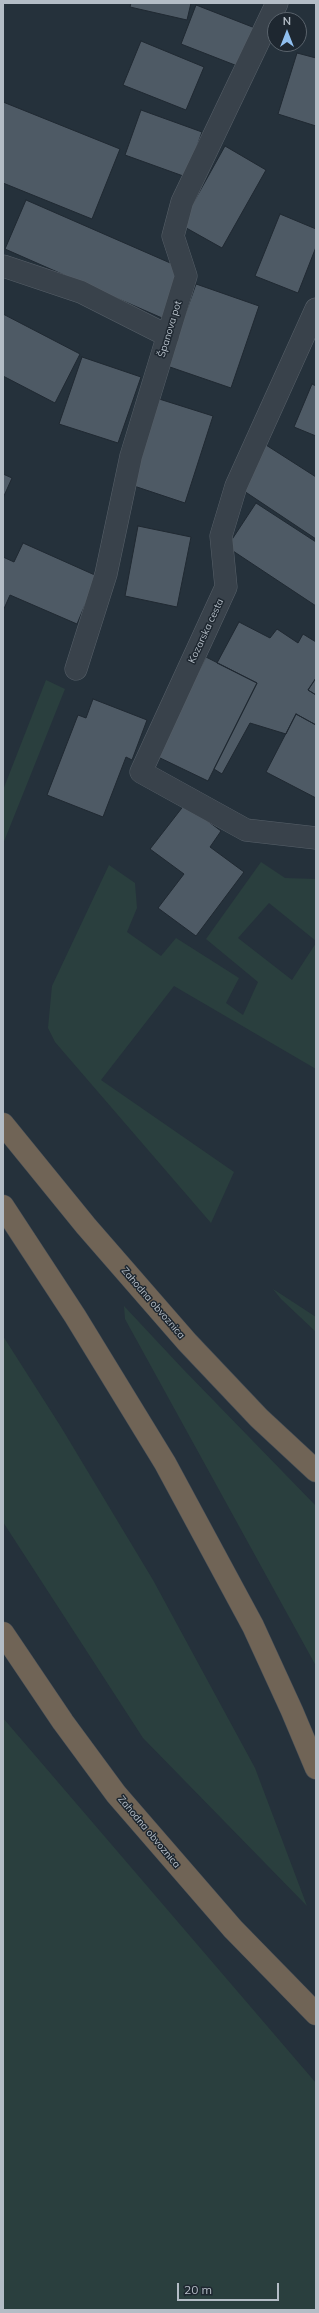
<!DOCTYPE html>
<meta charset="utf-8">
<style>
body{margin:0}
#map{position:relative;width:319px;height:2313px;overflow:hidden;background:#25313b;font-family:Mulish,sans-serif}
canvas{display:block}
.frame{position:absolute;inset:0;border:4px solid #b4bdc6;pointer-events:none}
.north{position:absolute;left:267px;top:12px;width:40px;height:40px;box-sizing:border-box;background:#1e2730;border:1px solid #5a636c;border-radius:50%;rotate:0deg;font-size:11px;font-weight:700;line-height:16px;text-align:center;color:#b4bdc6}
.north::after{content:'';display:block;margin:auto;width:14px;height:18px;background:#90bfef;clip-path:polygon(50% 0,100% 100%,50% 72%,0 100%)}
.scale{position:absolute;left:177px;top:2283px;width:102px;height:18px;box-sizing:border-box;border:2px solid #b4bdc6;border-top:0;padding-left:5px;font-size:12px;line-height:14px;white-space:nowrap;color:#b4bdc6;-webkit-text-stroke:3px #1e2730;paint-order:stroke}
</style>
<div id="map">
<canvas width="319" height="2313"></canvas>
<div class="frame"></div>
<div class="north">N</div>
<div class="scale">20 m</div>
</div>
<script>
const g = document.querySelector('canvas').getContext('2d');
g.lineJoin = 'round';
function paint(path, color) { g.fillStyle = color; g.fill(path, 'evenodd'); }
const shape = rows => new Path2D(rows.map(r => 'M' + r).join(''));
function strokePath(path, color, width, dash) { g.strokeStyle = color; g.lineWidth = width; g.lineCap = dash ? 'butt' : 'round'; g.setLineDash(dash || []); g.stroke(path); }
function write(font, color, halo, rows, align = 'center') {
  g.font = font + ' Mulish,sans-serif'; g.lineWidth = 3; g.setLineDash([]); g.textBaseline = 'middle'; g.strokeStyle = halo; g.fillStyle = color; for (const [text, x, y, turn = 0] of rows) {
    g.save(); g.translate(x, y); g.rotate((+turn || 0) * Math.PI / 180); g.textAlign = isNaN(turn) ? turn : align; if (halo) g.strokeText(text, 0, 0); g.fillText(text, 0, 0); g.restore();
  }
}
const green = shape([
 [46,680,65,689,3,844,3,790],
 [261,862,285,878,316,879,316,941,269,903,238,938,292,980,316,943,316,1069,174,986,101,1080,234,1172,211,1223,55,1042,48,1028,52,986,109,865,135,883,137,908,127,932,161,956,176,938,239,978,226,1003,243,1015,258,982,206,939],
 [273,1289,316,1317,316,1332,281,1299],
 [124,1306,182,1368,316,1506,316,1666,125,1319],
 [3,1336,61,1427,153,1580,255,1768,307,1906,143,1738,3,1522],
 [3,1718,316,2083,316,2310,3,2310]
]);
const building = shape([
 [131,3,191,3,187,20,130,7,131,3],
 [196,5,255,28,240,67,181,44,196,5],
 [141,41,204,67,186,110,123,85,141,41],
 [297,53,316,58,316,126,278,114,297,53],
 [3,102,120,149,92,219,3,183,3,102],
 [141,110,202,132,186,177,125,155,141,110],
 [225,146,266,170,222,248,181,225,225,146],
 [26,200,184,269,162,318,5,249,26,200],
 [280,214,316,229,316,247,298,293,255,276,280,214],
 [196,284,259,306,231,388,167,366,196,284],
 [3,314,80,354,55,403,3,376,3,314],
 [82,357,141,377,118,443,59,424,82,357],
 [312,384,316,386,316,436,294,427,312,384],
 [156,398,213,416,185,503,128,484,156,398],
 [266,445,316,477,316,539,238,487,266,445],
 [3,474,12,478,3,498,3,474],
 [256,503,316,542,316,606,227,547,256,503],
 [138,526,191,537,177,607,125,596,138,526],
 [23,543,97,576,77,624,10,595,3,611,3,557,14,562,23,543],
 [239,622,270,638,277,629,298,643,303,634,316,642,316,678,308,690,316,695,316,725,296,714,286,734,250,723,222,774,214,769,257,683,217,663,239,622],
 [206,657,257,683,208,781,156,756,206,657],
 [316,678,316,695,308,690,316,678],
 [93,699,147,720,132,760,126,757,103,817,47,795,78,715,86,718,93,699],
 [296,714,316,725,316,798,266,772,296,714],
 [185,804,221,831,210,847,244,872,196,936,158,908,184,874,150,849,185,804]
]);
const minor = shape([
 [3,266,81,292,168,336],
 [316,309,236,486,221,536,226,587,141,772,246,830,316,838],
 [76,669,106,574,131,456,186,276,173,236,182,202,277,3]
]);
const highway = shape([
 [3,1124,86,1226,187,1342,259,1418,316,1471],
 [3,1206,75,1316,165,1463,253,1626,292,1711,316,1768],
 [3,1633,63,1722,116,1794,233,1929,316,2014]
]);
const streetNames = [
 ["Španova pot",170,329,-73],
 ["Kozarska cesta",206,631,-65],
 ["Zahodna obvoznica",153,1303,49],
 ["Zahodna obvoznica",149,1832,50]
];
paint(green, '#2a3f3e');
paint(building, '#4e5a65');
strokePath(building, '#202932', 1);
strokePath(minor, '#576069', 23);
strokePath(highway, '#444d56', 23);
strokePath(minor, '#39424b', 22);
strokePath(highway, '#706456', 22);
write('10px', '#b4bdc6', '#1e2730', streetNames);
</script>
